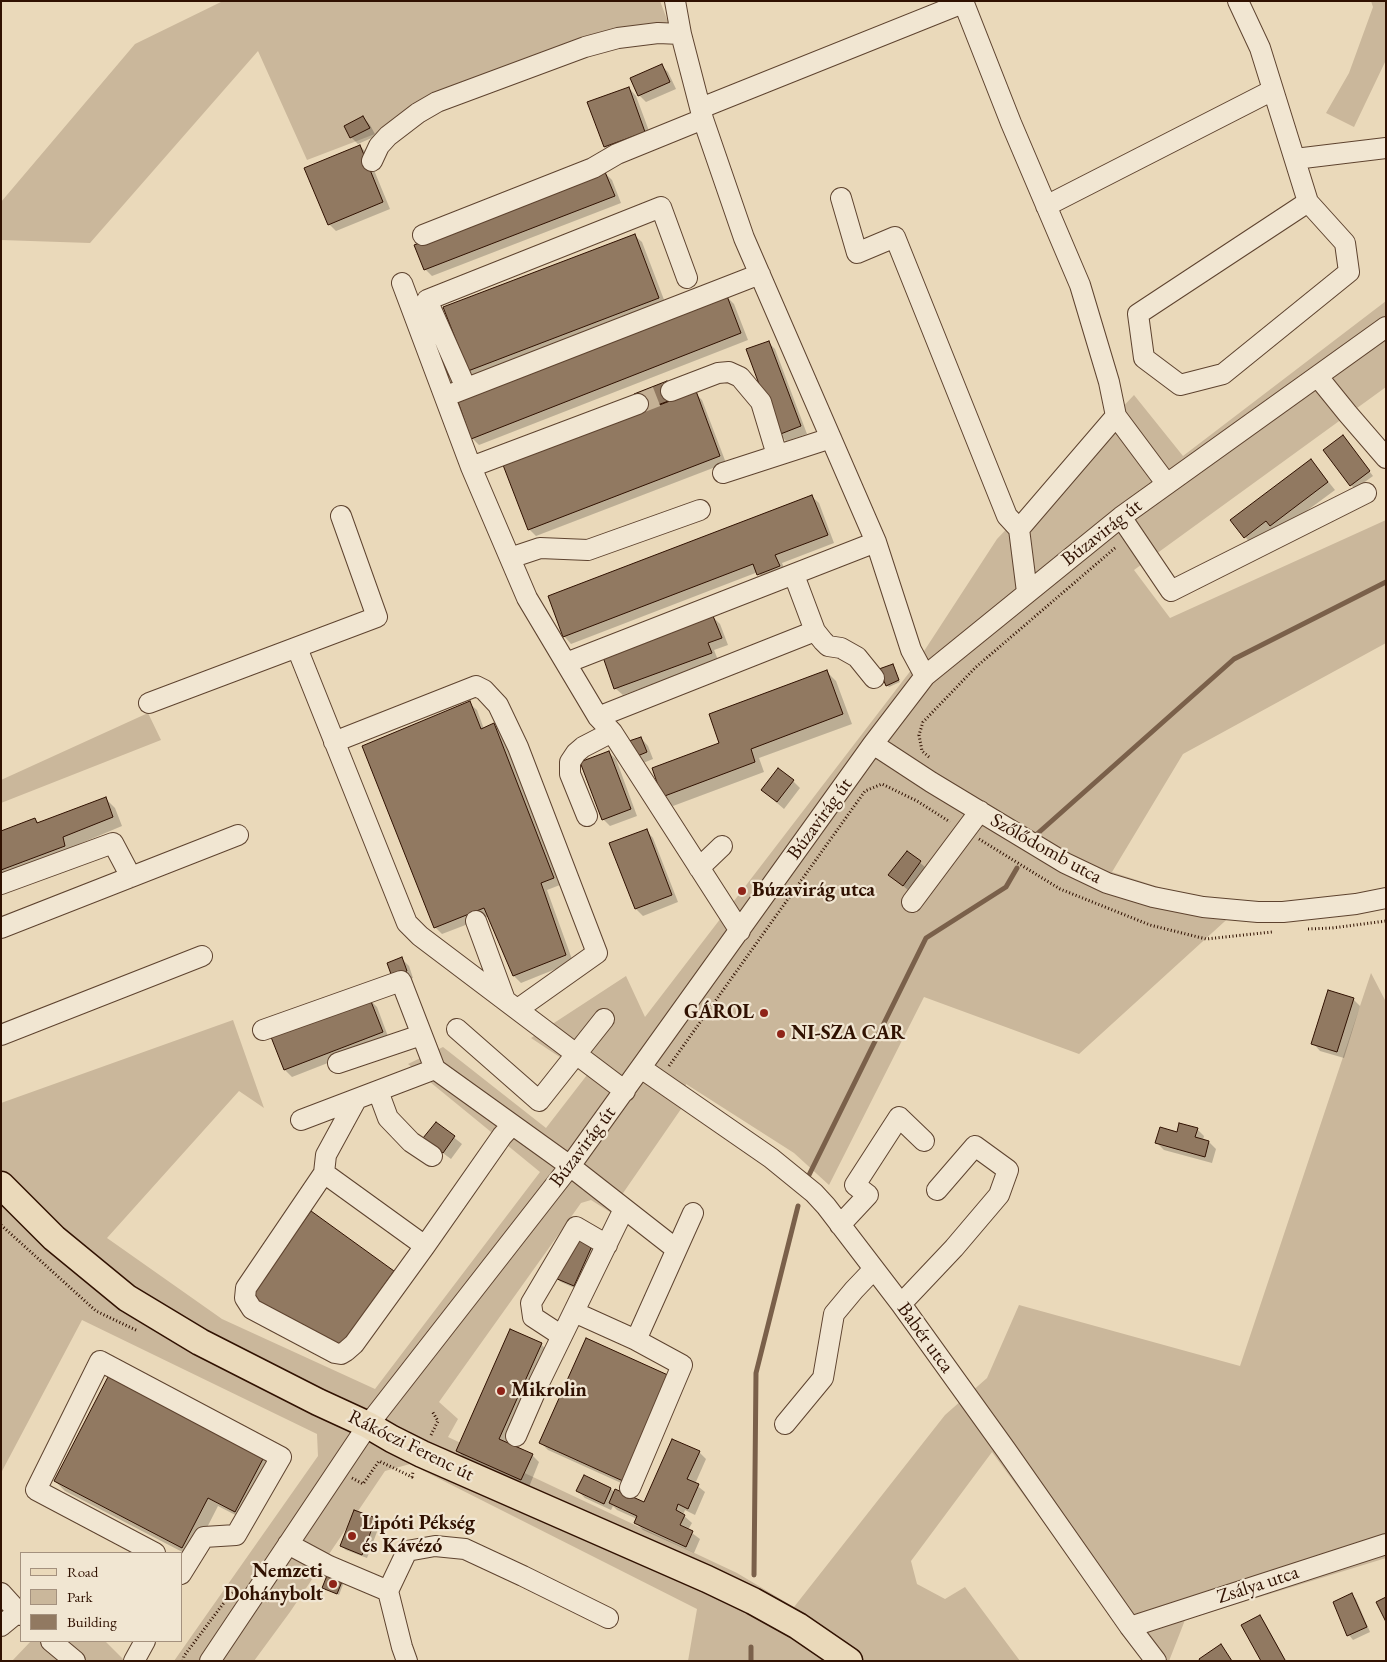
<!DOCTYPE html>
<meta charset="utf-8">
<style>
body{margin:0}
#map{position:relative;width:1387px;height:1662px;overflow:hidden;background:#ead9ba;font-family:"EB Garamond",serif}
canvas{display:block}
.frame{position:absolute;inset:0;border:2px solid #301101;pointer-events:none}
.legend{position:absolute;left:20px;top:1552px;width:162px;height:90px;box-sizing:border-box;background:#f1e6d2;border:1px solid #a4917e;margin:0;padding:6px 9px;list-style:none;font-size:15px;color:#301101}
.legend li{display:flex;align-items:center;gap:10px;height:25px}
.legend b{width:25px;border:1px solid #a4917e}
</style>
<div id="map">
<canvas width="1387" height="1662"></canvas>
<div class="frame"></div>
<ul class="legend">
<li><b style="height:6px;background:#ead9ba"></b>Road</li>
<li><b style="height:14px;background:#cab79b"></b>Park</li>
<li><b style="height:14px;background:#917961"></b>Building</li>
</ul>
</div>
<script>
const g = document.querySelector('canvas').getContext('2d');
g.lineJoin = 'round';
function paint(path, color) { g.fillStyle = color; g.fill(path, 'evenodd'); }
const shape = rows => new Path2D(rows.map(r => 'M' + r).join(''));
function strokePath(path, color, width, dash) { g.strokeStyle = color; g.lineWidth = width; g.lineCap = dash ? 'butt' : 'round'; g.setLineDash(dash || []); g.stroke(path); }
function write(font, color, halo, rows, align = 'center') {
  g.font = font + ' "EB Garamond",serif'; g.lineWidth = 4.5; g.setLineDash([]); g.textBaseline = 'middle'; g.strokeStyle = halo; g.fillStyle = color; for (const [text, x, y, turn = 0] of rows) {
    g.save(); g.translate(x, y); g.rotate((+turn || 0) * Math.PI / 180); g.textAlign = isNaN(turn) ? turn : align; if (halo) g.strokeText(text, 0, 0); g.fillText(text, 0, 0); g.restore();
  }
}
const green = shape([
 [223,1,660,1,668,22,307,160,258,51,90,243,1,240,1,202,135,44],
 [1371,1,1386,1,1386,60,1354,127,1326,113,1349,73,1373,7],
 [1386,301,1386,387,1134,570,1170,618,1386,520,1386,643,1183,754,1112,872,1199,900,1246,902,1079,1054,924,997,829,1185,794,1153,686,1084,681,1109,610,1212,591,1200,581,1203,439,1402,458,1419,448,1437,737,1573,794,1607,945,1415,987,1378,1019,1305,1240,1366,1371,973,1386,1002,1386,1558,1185,1620,1169,1661,1145,1661,992,1452,911,1561,917,1584,945,1599,965,1587,1020,1661,688,1661,697,1609,410,1464,385,1471,290,1612,254,1661,174,1661,318,1456,317,1434,82,1320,1,1473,1,1103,233,1020,264,1108,239,1091,107,1238,222,1319,375,1389,540,1172,408,1064,443,1047,546,1128,587,1075,531,1038,626,976,645,1017,915,665,997,539,1134,395,1183,456],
 [148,713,161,740,1,803,1,780],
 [31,1641,105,1641,125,1661,12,1661]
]);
const shadow = shape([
 [661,65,668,72,676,89,646,102,639,95],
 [629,88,636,96,652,139,612,154,605,147],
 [363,117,370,125,376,136,358,144,351,137],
 [360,146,367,153,390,209,336,231,329,224],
 [605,173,612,180,621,203,432,276,425,269],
 [634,235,642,242,666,305,476,378,469,371],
 [727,297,734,304,748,340,479,445,472,438],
 [768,342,775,349,807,434,786,441,779,434],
 [695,393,702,400,726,463,536,536,529,529,636,394],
 [1343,437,1373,476,1355,489,1351,485],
 [1311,460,1335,490,1278,532,1274,528,1252,545,1231,520],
 [811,496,819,503,834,543,782,563,786,573,765,581,758,572,571,644,564,636],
 [713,617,720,624,728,645,714,650,718,660,623,695,615,688],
 [894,667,900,682,889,687,887,685],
 [826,671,836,681,852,724,759,758,764,772,673,806,663,796,721,744],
 [469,703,477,710,484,729,494,724,501,731,560,885,547,890,573,962,521,983,514,976,489,916,442,934,435,927],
 [641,738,648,746,653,759,643,763,636,756],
 [608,752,616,759,637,816,610,826,603,819],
 [793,781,800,788,784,809,762,790],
 [106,799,115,808,122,826,72,847,74,856,1,883,1,832,35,819,40,824],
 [646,830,653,838,678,902,643,916,636,909],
 [907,852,925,867,908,890,890,875],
 [402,959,409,966,413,978,400,983],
 [1353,999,1360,1006,1344,1058,1320,1051,1313,1043],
 [370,1000,377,1007,389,1039,292,1077,285,1070,273,1038],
 [436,1123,462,1144,451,1159,432,1145],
 [1197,1129,1204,1136,1203,1140,1209,1142,1216,1149,1212,1163,1164,1150,1157,1143,1178,1133],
 [591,1247,596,1252,579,1290,561,1282,556,1278],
 [587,1340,630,1487,548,1450,541,1443],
 [541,1344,548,1352,507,1444,532,1455,539,1462,529,1487,464,1458,457,1450],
 [699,1452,706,1459,695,1484,705,1492,695,1515,685,1510,683,1515,692,1523,688,1530,700,1539,694,1553,643,1530,636,1523,637,1519,617,1510,613,1506,611,1510,585,1498,578,1491,584,1477,611,1489,615,1493,645,1504],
 [263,1458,273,1467,245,1520,218,1506,192,1557,65,1491,55,1481],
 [375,1519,380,1524,367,1558,346,1550,341,1546],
 [329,1575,344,1582,339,1595,326,1589],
 [1352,1595,1356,1599,1370,1632,1353,1640,1349,1635],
 [1260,1617,1264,1621,1286,1661,1262,1661]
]);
const stream = shape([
 [1037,834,1234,659,1386,582],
 [809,1175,926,938,1006,887,1017,868],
 [754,1575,756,1373,798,1206],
 [751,1661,751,1647]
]);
const building = shape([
 [662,64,670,82,638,96,630,78,662,64],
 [629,87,645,132,604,147,587,102,629,87],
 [363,116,370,128,350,138,344,126,363,116],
 [360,145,383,202,328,225,304,168,360,145],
 [605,172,615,196,424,270,414,245,605,172],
 [635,234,659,298,468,371,443,307,635,234],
 [727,296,741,333,471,439,458,402,727,296],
 [769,341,801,426,778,435,746,349,769,341],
 [667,381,674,399,641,411,634,394,667,381],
 [696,391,720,456,528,530,503,465,696,391],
 [1343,435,1370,471,1350,486,1323,450,1343,435],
 [1311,459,1328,482,1270,526,1266,521,1244,538,1230,520,1311,459],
 [812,495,828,535,775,555,780,566,757,575,753,564,563,637,548,596,812,495],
 [713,616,722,638,708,643,712,653,614,689,603,657,713,616],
 [893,664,899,680,886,686,879,669,893,664],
 [827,670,843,714,751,749,755,762,662,797,652,768,719,743,709,714,827,670],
 [470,701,481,729,494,723,554,878,541,883,566,955,513,976,484,908,434,928,362,746,470,701],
 [641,737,647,752,635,757,629,741,641,737],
 [609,751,631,809,602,820,580,762,609,751],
 [778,768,794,780,777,802,761,790,778,768],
 [106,797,113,817,63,837,65,846,1,870,1,831,35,818,37,823,106,797],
 [647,829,672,895,635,909,609,843,647,829],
 [907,851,921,861,903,886,888,875,907,851],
 [402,957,407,971,392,977,387,963,402,957],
 [1328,990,1354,998,1337,1052,1311,1044,1328,990],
 [370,999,383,1032,284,1070,271,1037,370,999],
 [436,1122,455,1136,443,1153,423,1138,436,1122],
 [1179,1123,1198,1128,1195,1137,1209,1141,1205,1157,1155,1143,1160,1127,1177,1132,1179,1123],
 [311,1211,394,1271,338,1350,302,1324,297,1330,250,1296,311,1211],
 [573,1238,592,1246,574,1286,555,1278,573,1238],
 [510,1329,542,1343,499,1439,533,1454,521,1480,456,1451,510,1329],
 [586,1338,670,1376,623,1481,539,1443,586,1338],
 [109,1375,264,1457,235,1512,208,1498,182,1548,54,1481,109,1375],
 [672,1439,700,1451,687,1479,699,1484,688,1509,678,1504,676,1510,685,1515,680,1525,693,1531,686,1547,634,1523,637,1516,609,1503,615,1489,644,1502,672,1439],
 [584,1475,611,1488,604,1504,576,1491,584,1475],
 [354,1510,376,1518,362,1555,340,1546,354,1510],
 [328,1573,343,1579,337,1594,322,1588,328,1573],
 [1352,1593,1367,1627,1347,1636,1333,1602,1352,1593],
 [1386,1597,1386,1622,1376,1602,1386,1597],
 [1260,1615,1285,1660,1284,1661,1261,1661,1241,1625,1260,1615],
 [1221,1644,1232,1661,1200,1661,1199,1659,1221,1644]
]);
const minorTunnel = shape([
 [638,404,671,391]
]);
const path = shape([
 [929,757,922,751,919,735,923,722,976,667,1115,548],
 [979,839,1060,889,1150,925,1206,939,1272,932],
 [1308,929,1332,928,1386,921],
 [669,1066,865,791,882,784,917,801,950,822],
 [1,1225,96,1311,138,1331],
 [431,1435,438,1421,432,1411],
 [352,1478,363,1484,379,1461,412,1477,413,1472],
 [183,1661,184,1656,235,1588]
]);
const minor = shape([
 [675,1,681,34,703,119,744,238,876,542,911,650,925,676],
 [963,1,1011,123,1080,285,1109,382,1116,416,1166,483],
 [1238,1,1260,48,1308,202,1345,243,1349,272,1223,374,1180,385,1144,358,1138,314,1308,202],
 [701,108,963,3],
 [1295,159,1386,148],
 [372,161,379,146,388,136,418,113,437,102,585,47,618,38,658,33,681,34],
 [841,198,857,253,895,237,1007,516,1019,529],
 [1046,206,1273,90],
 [423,235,593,168,617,154,703,119],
 [402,283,471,467,527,598,598,717,612,732,740,931],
 [1318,377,1348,414,1386,458],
 [466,388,427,300,661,207,687,278],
 [671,391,718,373,729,372,740,377,761,402,777,455],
 [454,393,760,274],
 [471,467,638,404],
 [723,473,831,438],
 [1121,517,1171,591,1366,493],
 [510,558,540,548,588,550,700,510],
 [794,575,815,631,823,641,828,646,841,648,857,657,874,678],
 [1027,592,1019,529,1116,416],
 [297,648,407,923,420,936,625,1091],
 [566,663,876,542],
 [149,703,377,617,341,516],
 [598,717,815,631],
 [334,742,476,686,484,690,498,705,518,747,597,953,518,1009],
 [873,744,931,782,1065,863,1107,883,1153,897,1203,907,1258,912,1283,912,1356,904,1386,898],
 [587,816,570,774,570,762,576,753,583,747,612,732],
 [699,868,722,846],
 [1,884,113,843,131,877],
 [912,902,980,811],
 [476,921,505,1000],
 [1,928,238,835],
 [457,1029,539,1101,604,1019],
 [263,1030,401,981,435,1069,570,1166,676,1249],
 [1,1035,202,956],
 [338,1063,421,1035],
 [641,1068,771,1158,814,1193,826,1206,901,1304,1006,1450,1130,1627,1156,1661],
 [378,1091,388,1118,411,1142,432,1156],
 [301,1120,435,1069],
 [324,1173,326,1155,356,1100],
 [840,1225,868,1195,855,1185,899,1117,924,1141],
 [425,1246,324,1173,246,1288,245,1298,252,1309,335,1353,341,1354,346,1351,354,1344,425,1246,502,1136,512,1125],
 [901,1304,954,1248,999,1195,1008,1170,975,1146,937,1190],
 [574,1312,636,1340,682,1365,630,1488],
 [562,1336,533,1317,531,1303,576,1227,607,1245],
 [636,1340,693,1213],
 [785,1424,823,1378,834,1314,854,1290,874,1269],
 [516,1436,539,1383,624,1209],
 [288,1544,329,1566,388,1591,407,1551,435,1546,465,1549,523,1576,608,1618],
 [155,1553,36,1490,100,1361,281,1457,236,1535,204,1537,181,1574],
 [388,1591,402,1647,407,1661],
 [1,1593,21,1615],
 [1,1626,18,1612],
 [1130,1627,1386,1544],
 [51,1641,75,1661],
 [134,1661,145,1641],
 [210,1661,368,1425,570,1166,873,744,925,676,1121,517,1386,327]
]);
const major = shape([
 [1,1185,54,1238,127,1298,200,1342,318,1402,368,1425,392,1439,422,1454,707,1579,753,1601,798,1626,849,1661]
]);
const markers = [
 [742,891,5,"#8f2418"],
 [764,1013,5,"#8f2418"],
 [781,1034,5,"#8f2418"],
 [501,1391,5,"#8f2418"],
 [352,1536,5,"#8f2418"],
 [333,1584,5,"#8f2418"]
];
const streetNames = [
 ["Búzavirág út",1102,533,-38],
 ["Búzavirág út",820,819,-54],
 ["Szőlődomb utca",1046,849,29],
 ["Búzavirág út",583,1147,-53],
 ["Babér utca",925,1338,54],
 ["Rákóczi Ferenc út",411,1446,26],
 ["Zsálya utca",1258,1585,-18]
];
const poiNames = [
 ["Búzavirág utca",752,891],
 ["GÁROL",754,1013,"right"],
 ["NI-SZA CAR",791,1034],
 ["Mikrolin",511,1391],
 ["Lipóti Pékség",362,1524],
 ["és Kávézó",362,1547],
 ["Nemzeti",323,1572,"right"],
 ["Dohánybolt",323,1595,"right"]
];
paint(green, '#cab79b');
paint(shadow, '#0003');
strokePath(stream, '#7a604a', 5);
paint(building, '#917961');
strokePath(building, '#301101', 1);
strokePath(minorTunnel, '#c5b195', 20, [20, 10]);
strokePath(minor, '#5e432f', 22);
strokePath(major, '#301101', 29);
strokePath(path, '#301101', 3, [1, 2.5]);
strokePath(minor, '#f1e6d2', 20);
strokePath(major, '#ead9ba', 26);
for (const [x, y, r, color] of markers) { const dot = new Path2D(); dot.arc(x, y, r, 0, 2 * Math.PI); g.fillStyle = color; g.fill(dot); strokePath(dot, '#f1e6d2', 2); }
write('20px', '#301101', '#f1e6d2', streetNames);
write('bold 20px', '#301101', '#f1e6d2', poiNames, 'left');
</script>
